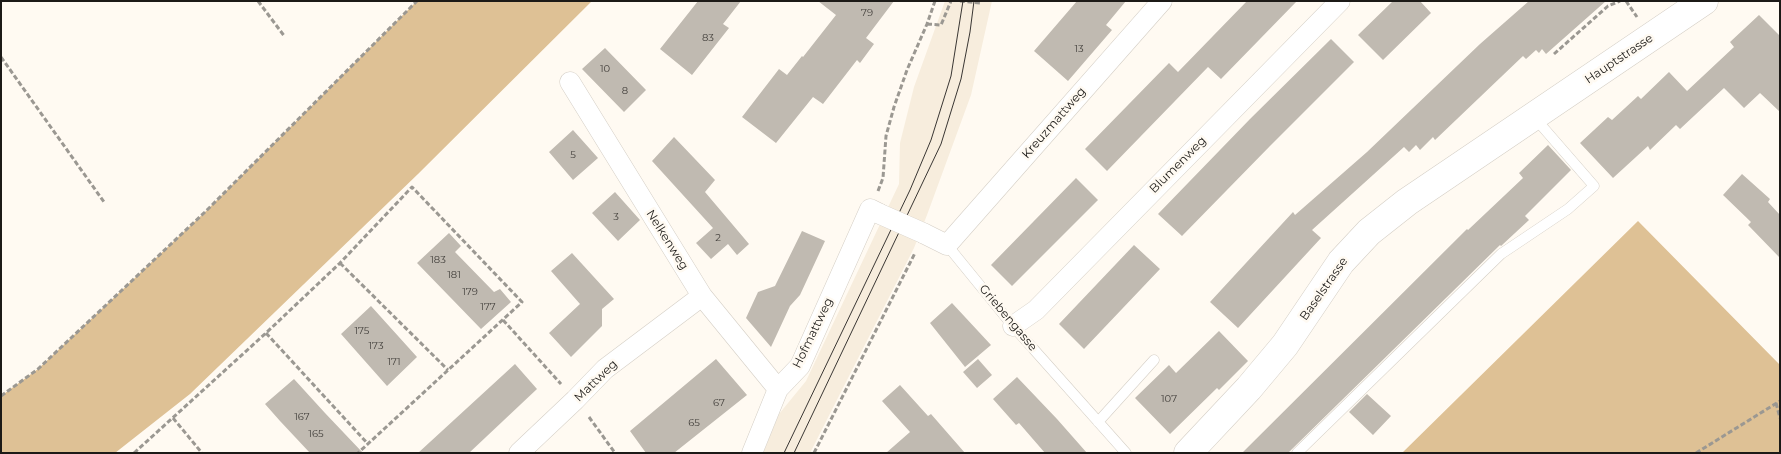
<!DOCTYPE html>
<style>
body{margin:0}
#map{position:relative;width:1781px;height:454px;overflow:hidden;background:#fffaf2;font-family:Montserrat,sans-serif}
canvas{display:block}
.frame{position:absolute;inset:0;border:2px solid #1c1a17;pointer-events:none}
</style>
<div id="map">
<canvas width="1781" height="454"></canvas>
<div class="frame"></div>
</div>
<script>
const g = document.querySelector('canvas').getContext('2d');
g.lineJoin = 'round';
function paint(path, color) { g.fillStyle = color; g.fill(path, 'evenodd'); }
const shape = rows => new Path2D(rows.map(r => 'M' + r).join(''));
function strokePath(path, color, width, dash) { g.strokeStyle = color; g.lineWidth = width; g.lineCap = dash ? 'butt' : 'round'; g.setLineDash(dash || []); g.stroke(path); }
function write(font, color, halo, rows, align = 'center') {
  g.font = font + ' Montserrat,sans-serif'; g.lineWidth = 5; g.setLineDash([]); g.textBaseline = 'middle'; g.strokeStyle = halo; g.fillStyle = color; for (const [text, x, y, turn = 0] of rows) {
    g.save(); g.translate(x, y); g.rotate((+turn || 0) * Math.PI / 180); g.textAlign = isNaN(turn) ? turn : align; if (halo) g.strokeText(text, 0, 0); g.fillText(text, 0, 0); g.restore();
  }
}
const built = shape([
 [945,1,992,1,971,95,927,215,914,248,810,453,763,453,779,414,806,381,899,184,900,143,914,87]
]);
const forest = shape([
 [417,1,592,1,418,174,190,394,115,453,1,453,1,396,38,369,205,212],
 [1638,221,1780,365,1780,453,1402,453]
]);
const building = shape([
 [698,1,741,1,723,24,729,28,692,75,660,49],
 [818,1,894,1,866,38,874,44,860,63,857,60,823,104,813,97,776,143,742,117,779,69,787,75,802,56,803,57,836,15],
 [1077,1,1126,1,1106,25,1112,30,1068,81,1034,51],
 [1247,1,1297,1,1221,79,1208,67,1107,171,1085,149,1169,63,1178,72],
 [1393,1,1420,1,1431,13,1383,60,1358,35],
 [1529,1,1606,1,1546,54,1542,49,1539,53,1536,50,1526,59,1523,56,1435,140,1433,137,1420,150,1416,145,1409,152,1404,147,1312,230,1321,238,1238,328,1210,302,1293,212,1295,215,1367,152,1480,44],
 [1759,15,1780,36,1780,112,1760,93,1744,108,1724,88,1680,129,1676,125,1650,150,1648,146,1613,178,1580,143,1608,117,1612,120,1638,96,1641,99,1669,72,1687,91,1734,47,1730,42],
 [1331,39,1354,62,1270,146,1182,236,1158,214,1250,119],
 [605,48,646,90,624,112,582,69],
 [573,130,598,158,573,180,549,152],
 [674,137,715,180,705,192,749,244,737,255,728,244,711,259,696,243,713,228,652,161],
 [1548,145,1571,170,1525,216,1529,220,1501,246,1500,245,1288,453,1242,453,1467,229,1468,230,1523,178,1519,173],
 [1742,174,1770,199,1768,202,1780,215,1780,258,1748,225,1751,222,1723,195],
 [1076,178,1098,200,1012,286,991,265],
 [615,192,640,220,618,241,592,213],
 [802,231,825,241,800,295,790,306,771,347,746,318,758,292,775,286],
 [449,233,461,246,455,252,494,292,500,289,511,302,481,329,417,263],
 [1134,245,1160,269,1084,349,1059,324],
 [572,253,614,299,602,309,602,326,571,357,549,333,580,304,551,271],
 [952,303,991,345,965,367,930,323],
 [371,306,417,357,387,386,341,334],
 [1219,331,1248,361,1219,390,1217,388,1170,434,1135,398,1169,365,1176,373],
 [716,359,747,395,674,453,646,453,630,431],
 [978,359,992,375,977,388,963,372],
 [515,364,537,389,469,453,418,453],
 [1017,377,1057,419,1087,453,1045,453,1019,423,1016,425,993,399],
 [294,379,325,413,363,453,310,453,280,421,265,404],
 [900,385,928,416,931,414,965,453,886,453,910,432,882,401],
 [1367,394,1391,416,1373,435,1349,412]
]);
const path = shape([
 [258,1,285,37],
 [960,1,980,3,980,1],
 [1626,1,1637,17],
 [927,24,941,25,951,1],
 [1554,54,1608,6,1620,1],
 [1,57,104,202],
 [878,191,883,178,886,136,894,107,907,70,927,24,935,1],
 [340,263,448,370],
 [503,320,561,384],
 [266,333,368,444],
 [1,396,38,369,205,212,417,1],
 [1776,403,1780,418],
 [589,417,615,453],
 [173,418,202,453],
 [134,453,266,333,340,263,412,187,522,302,358,453],
 [814,453,915,253],
 [1696,453,1780,401]
]);
const service = shape([
 [947,245,1013,326,1126,453],
 [1098,422,1154,360],
 [1297,453,1501,254,1568,209,1594,186,1534,117]
]);
const minor = shape([
 [570,82,702,296,778,389],
 [923,233,947,245,1162,1],
 [1013,326,1036,310,1340,1],
 [519,453,575,400,605,369,702,296],
 [752,453,778,389,800,366,870,209,880,214]
]);
const secondary = shape([
 [1188,453,1249,388,1285,345,1341,262,1369,232,1407,202,1704,1]
]);
const tram = shape([
 [784,453,910,190,931,140,951,76,963,1],
 [794,453,941,144,961,79,970,32,974,1]
]);
const minorBridge = shape([
 [880,214,923,233]
]);
const numberNames = [
 ["79",867,13],
 ["83",708,38],
 ["13",1079,49],
 ["10",605,69],
 ["8",625,91],
 ["5",573,155],
 ["3",616,217],
 ["2",718,238],
 ["183",438,260],
 ["181",454,275],
 ["179",470,292],
 ["177",488,307],
 ["175",362,331],
 ["173",376,346],
 ["171",394,362],
 ["107",1169,399],
 ["67",719,403],
 ["167",302,417],
 ["65",694,423],
 ["165",316,434]
];
const streetNames = [
 ["Hauptstrasse",1619,59,-34],
 ["Kreuzmattweg",1054,123,-49],
 ["Blumenweg",1178,165,-45],
 ["Nelkenweg",667,240,58],
 ["Baselstrasse",1324,289,-55],
 ["Griebengasse",1008,318,50],
 ["Hofmattweg",813,333,-64],
 ["Mattweg",596,381,-44]
];
paint(built, '#f7eddd');
paint(forest, '#dec195');
paint(building, '#c0bab1');
strokePath(service, '#d4cec5', 11);
strokePath(minor, '#d4cec5', 21);
strokePath(secondary, '#d4cec5', 29);
strokePath(path, '#9b9892', 3, [5, 2.5]);
strokePath(service, '#fff', 10);
strokePath(minor, '#fff', 20);
strokePath(secondary, '#fff', 28);
strokePath(tram, '#393633', 1);
strokePath(minorBridge, '#d4cec5', 21, []);
strokePath(minorBridge, '#fff', 20);
write('10px', '#45423e', null, numberNames);
write('12px', '#1c1a17', '#fffaf2', streetNames);
</script>
